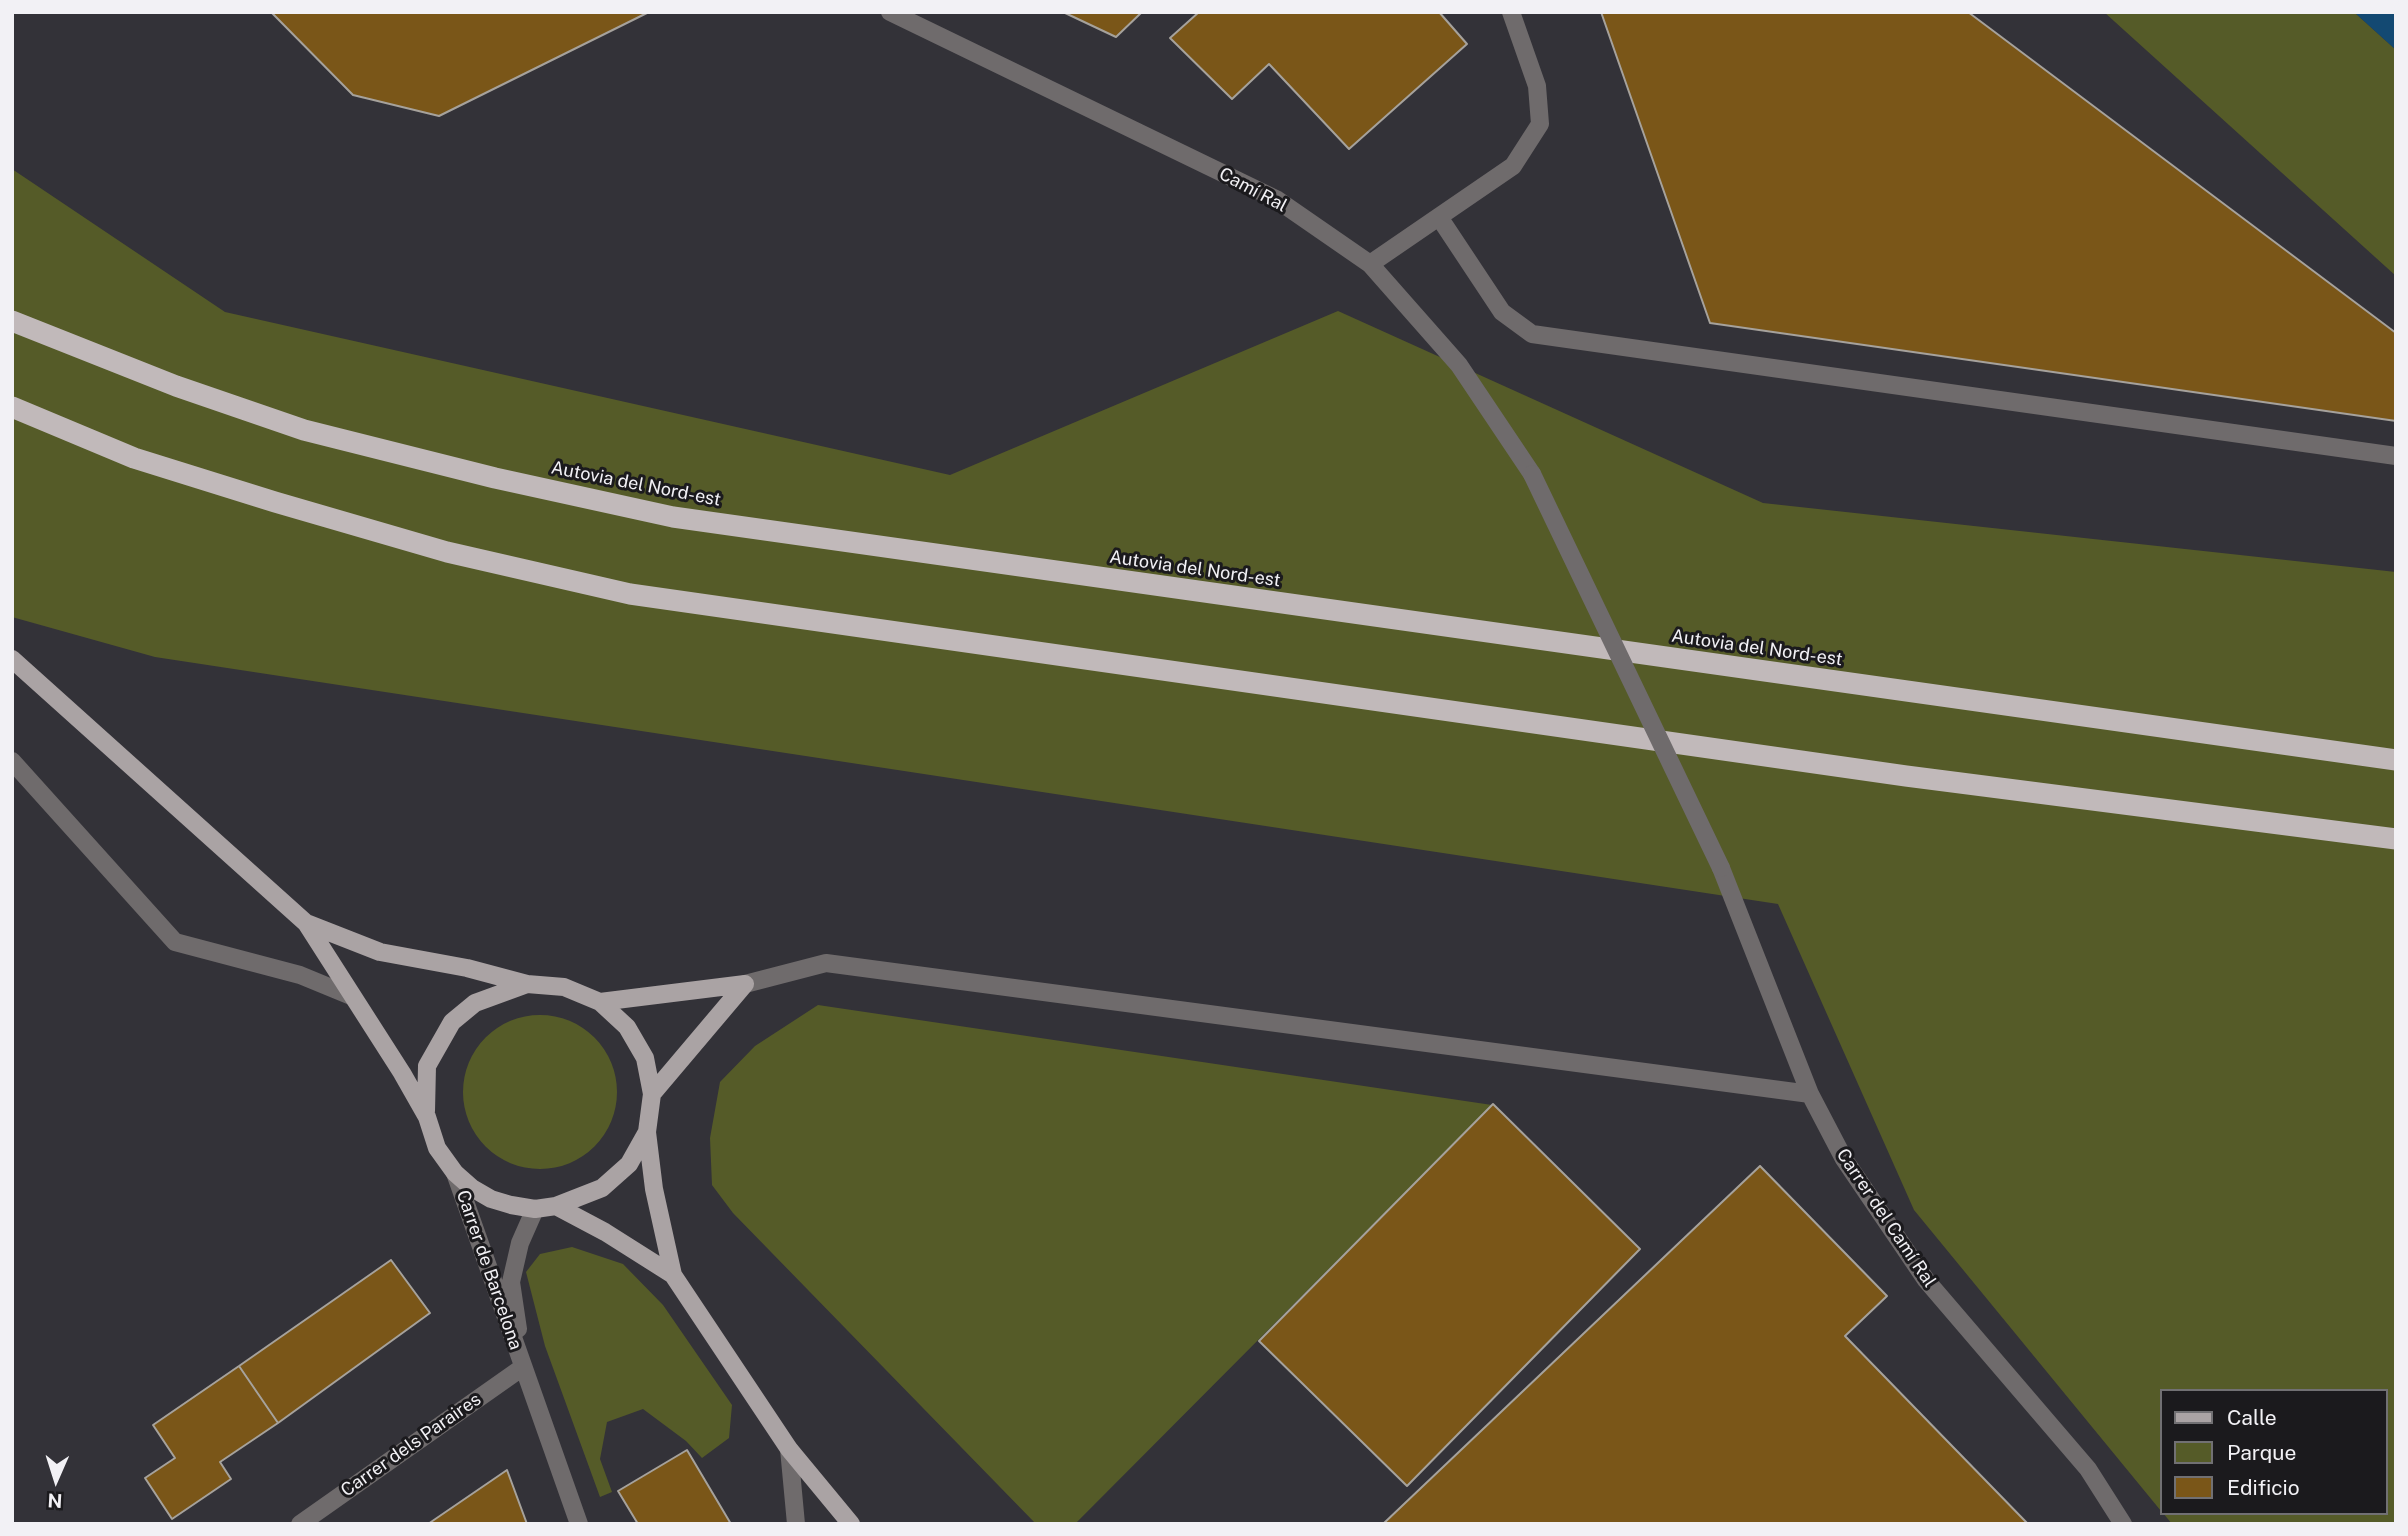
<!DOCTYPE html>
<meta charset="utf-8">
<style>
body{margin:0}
#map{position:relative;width:2408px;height:1536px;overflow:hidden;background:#333238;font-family:"Public Sans",sans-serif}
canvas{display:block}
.frame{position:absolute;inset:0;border:14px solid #f2f1f5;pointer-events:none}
.legend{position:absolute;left:2160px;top:1389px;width:228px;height:126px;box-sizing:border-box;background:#1b1a1d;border:2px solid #717073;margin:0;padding:9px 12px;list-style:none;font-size:21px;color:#f2f1f5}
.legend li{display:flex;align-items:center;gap:14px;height:35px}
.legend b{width:35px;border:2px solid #717073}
.north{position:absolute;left:21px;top:1445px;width:70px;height:70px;-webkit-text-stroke:5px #1b1a1d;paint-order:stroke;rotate:183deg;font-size:19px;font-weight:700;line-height:28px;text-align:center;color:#f2f1f5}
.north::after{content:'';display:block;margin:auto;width:24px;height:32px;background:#f2f1f5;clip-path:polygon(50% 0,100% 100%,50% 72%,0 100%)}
</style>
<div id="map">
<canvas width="2408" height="1536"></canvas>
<div class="frame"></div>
<ul class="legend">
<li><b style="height:9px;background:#aaa3a4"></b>Calle</li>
<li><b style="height:19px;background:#555b28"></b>Parque</li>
<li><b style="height:19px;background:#7a5618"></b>Edificio</li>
</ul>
<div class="north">N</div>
</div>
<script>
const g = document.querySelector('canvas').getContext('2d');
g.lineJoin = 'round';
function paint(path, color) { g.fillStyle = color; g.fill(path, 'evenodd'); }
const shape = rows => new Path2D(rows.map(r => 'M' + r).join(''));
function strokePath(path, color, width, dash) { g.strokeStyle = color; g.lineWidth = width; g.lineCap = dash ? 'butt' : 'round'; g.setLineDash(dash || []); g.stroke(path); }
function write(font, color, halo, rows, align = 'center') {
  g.font = font + ' "Public Sans",sans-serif'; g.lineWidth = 6; g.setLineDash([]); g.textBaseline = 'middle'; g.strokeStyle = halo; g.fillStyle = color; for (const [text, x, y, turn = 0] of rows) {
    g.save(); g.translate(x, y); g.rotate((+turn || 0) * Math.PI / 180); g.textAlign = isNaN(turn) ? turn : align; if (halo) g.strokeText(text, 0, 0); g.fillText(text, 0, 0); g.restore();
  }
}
const green = shape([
 [2104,12,2354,12,2396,50,2396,276],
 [12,169,225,312,950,475,1338,311,1763,503,2396,572,2396,1524,2172,1524,2163,1513,2385,1513,2385,1391,2161,1391,2161,1511,1914,1210,1778,904,155,657,12,617],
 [818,1005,1492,1105,1075,1524,1036,1524,733,1213,712,1185,710,1138,720,1082,755,1046],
 '463 1092a77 77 0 1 1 154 0a77 77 0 1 1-154 0Z',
 [572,1247,623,1264,663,1305,732,1405,729,1438,702,1458,686,1441,643,1409,607,1422,600,1459,612,1492,600,1497,545,1346,526,1272,540,1254]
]);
const water = shape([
 [2354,12,2396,12,2396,50]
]);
const building = shape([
 [271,12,649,12,439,116,353,95,271,12],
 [1063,12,1142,12,1116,37,1063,12],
 [1199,12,1439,12,1467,44,1349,149,1269,64,1232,99,1170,38,1199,12],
 [1601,12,1968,12,2396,333,2396,421,1710,323,1601,12],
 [1493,1104,1640,1249,1407,1486,1259,1341,1493,1104],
 [1760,1166,1887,1296,1845,1336,2028,1524,1383,1524,1760,1166],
 [391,1260,430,1313,278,1423,239,1366,391,1260],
 [239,1366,278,1423,220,1462,231,1479,172,1519,145,1478,175,1458,153,1425,239,1366],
 [687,1450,731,1524,638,1524,618,1491,687,1450],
 [507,1470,527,1524,428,1524,507,1470]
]);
const minor = shape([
 [890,12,1276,199,1370,264,1459,365,1532,474],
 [1439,217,1502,312,1532,334,2396,456],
 [1370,264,1513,166,1540,124,1537,86,1511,12],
 [12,761,175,942,300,975,351,996],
 [1721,868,1810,1094,1844,1159,1926,1280,2088,1469,2123,1524],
 [745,984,826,963,1810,1094],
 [455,1173,579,1524],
 [518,1329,511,1282,520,1243,535,1209],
 [789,1449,796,1524],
 [300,1524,523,1367]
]);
const major = shape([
 [12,659,306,923,402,1073,427,1117,437,1148,455,1173,472,1188,491,1199,511,1205,535,1209,556,1206,602,1188,629,1164,647,1132,652,1094,645,1058,627,1027,600,1002,564,987,527,984,467,968,380,952,306,923],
 [600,1002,745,984],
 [652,1094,745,984],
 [426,1111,427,1066,452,1022,475,1003,527,984],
 [647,1132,654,1189,673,1275,789,1449,851,1524],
 [556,1206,605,1232,673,1275]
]);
const highway = shape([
 [12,321,176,386,304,430,495,478,673,517,2396,760],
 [12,407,134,458,275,502,447,552,630,594,1906,776,2396,839]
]);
const minorBridge = shape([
 [1532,474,1721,868]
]);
const streetNames = [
 ["Camí Ral",1253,190,28],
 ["Autovia del Nord-est",636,484,11],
 ["Autovia del Nord-est",1195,569,8],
 ["Autovia del Nord-est",1757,648,8],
 ["Carrer del Camí Ral",1886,1218,56],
 ["Carrer de Barcelona",489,1270,71],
 ["Carrer dels Paraires",411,1445,-35]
];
paint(green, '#555b28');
paint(water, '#134972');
paint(building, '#7a5618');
strokePath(building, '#a6a29c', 2);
strokePath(minor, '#6f6b6c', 18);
strokePath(major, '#aaa3a4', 18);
strokePath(highway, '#c1b9ba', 21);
strokePath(minorBridge, '#6f6b6c', 18);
write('18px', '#f2f1f5', '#1b1a1d', streetNames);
</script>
